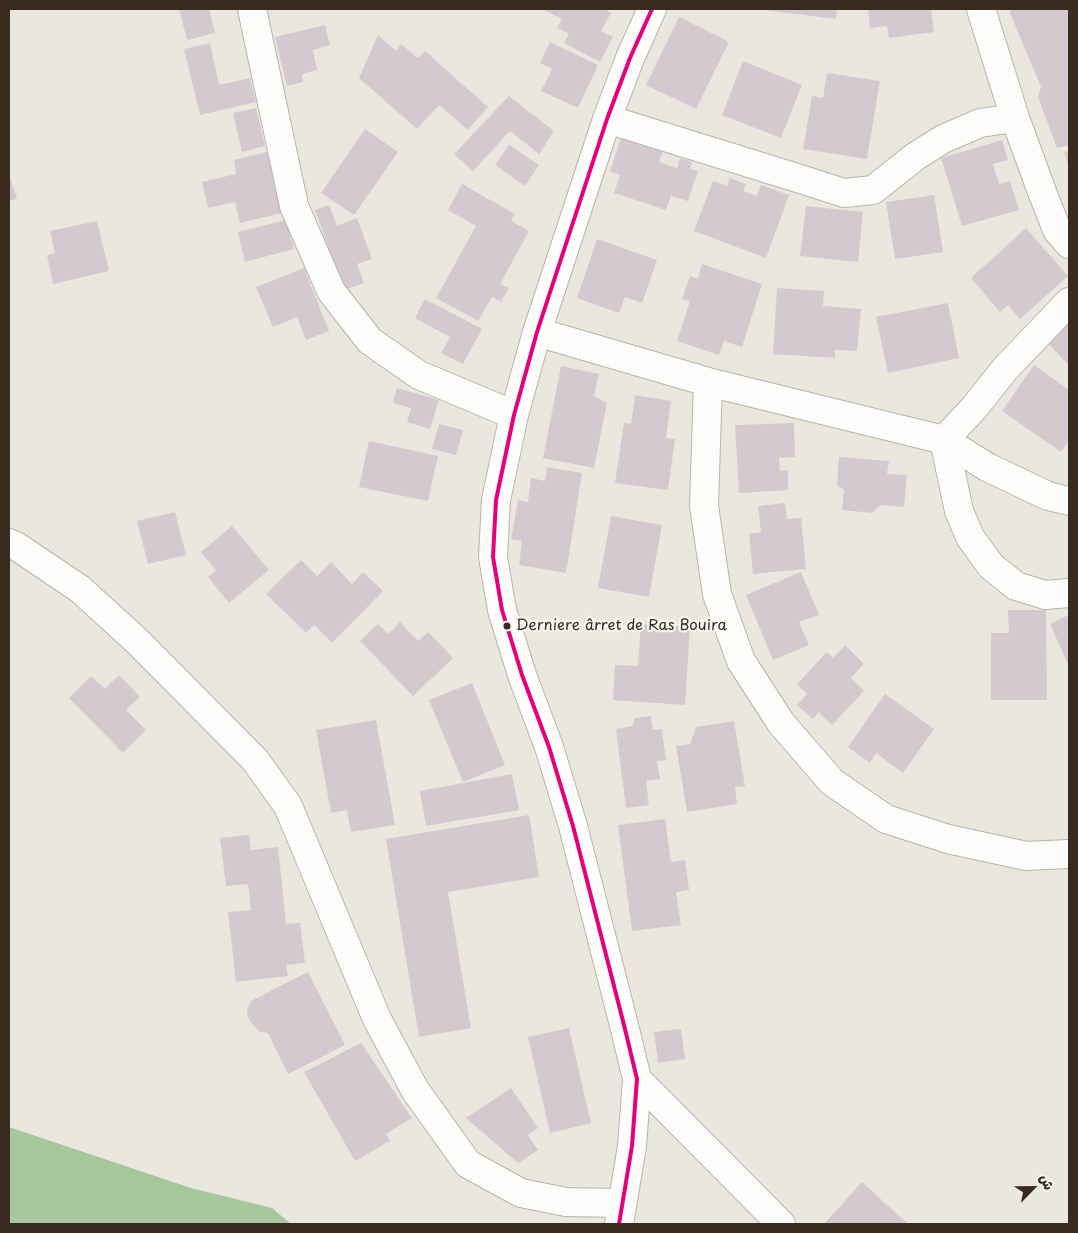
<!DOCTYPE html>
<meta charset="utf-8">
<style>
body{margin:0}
#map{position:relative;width:1078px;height:1233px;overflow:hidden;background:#eae8de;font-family:"Playpen Sans","Playpen Sans Arabic",sans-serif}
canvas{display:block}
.frame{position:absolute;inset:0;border:10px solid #3b2a1e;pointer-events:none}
.north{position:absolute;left:1008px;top:1163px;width:50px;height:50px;-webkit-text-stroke:4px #f6f6f2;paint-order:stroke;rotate:67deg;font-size:14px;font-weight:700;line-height:20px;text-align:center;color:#3b2a1e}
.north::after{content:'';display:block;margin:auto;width:18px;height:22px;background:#3b2a1e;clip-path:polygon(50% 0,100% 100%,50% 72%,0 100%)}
</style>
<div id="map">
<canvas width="1078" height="1233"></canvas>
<div class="frame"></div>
<div class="north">ش</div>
</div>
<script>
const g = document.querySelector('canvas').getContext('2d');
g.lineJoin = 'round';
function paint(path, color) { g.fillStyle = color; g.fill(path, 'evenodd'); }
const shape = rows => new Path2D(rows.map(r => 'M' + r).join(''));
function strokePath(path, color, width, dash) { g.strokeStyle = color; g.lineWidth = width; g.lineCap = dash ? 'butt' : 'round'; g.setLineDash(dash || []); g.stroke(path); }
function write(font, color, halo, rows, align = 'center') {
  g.font = font + ' "Playpen Sans",sans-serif'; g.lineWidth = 4.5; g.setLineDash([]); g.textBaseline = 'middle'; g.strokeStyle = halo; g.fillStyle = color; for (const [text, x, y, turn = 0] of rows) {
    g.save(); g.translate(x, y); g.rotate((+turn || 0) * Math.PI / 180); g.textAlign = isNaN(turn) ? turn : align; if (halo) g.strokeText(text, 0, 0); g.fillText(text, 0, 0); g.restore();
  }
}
const forest = shape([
 [9,1127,191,1188,272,1208,291,1224,9,1224]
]);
const building = shape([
 [179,9,209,9,215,33,187,40],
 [542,9,604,9,611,13,601,31,613,37,600,62,564,43,569,34,557,28,562,19],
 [764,9,837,9,836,19,764,10],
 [868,9,931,9,934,32,889,38,887,26,870,28],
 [1011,9,1069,9,1069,145,1057,148,1038,97,1041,87,1010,13],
 [679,17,729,42,696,109,646,85],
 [325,25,330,45,313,50,317,70,302,74,303,82,287,86,275,37],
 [378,35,396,51,401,44,418,58,425,51,488,107,468,130,439,105,417,129,359,78],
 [550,42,598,65,578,108,541,91,552,69,540,63],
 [210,43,219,85,250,78,256,102,200,115,184,49],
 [743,61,802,85,781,138,722,115],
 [827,73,880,81,867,159,803,149,812,96,823,98],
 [509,96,554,131,539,154,510,131,473,171,454,154],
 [256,108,265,146,242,152,233,113],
 [365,129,398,152,354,215,321,193],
 [621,138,663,151,659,162,677,168,680,158,692,162,690,169,698,171,688,201,671,196,666,210,614,193,620,175,610,171],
 [1002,140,1008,160,993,164,999,184,1010,181,1019,210,962,226,941,158],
 [509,145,539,165,525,186,495,165],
 [1069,151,1069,168,1064,152],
 [267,152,282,213,240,223,235,202,208,208,202,182,236,174,234,160],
 [9,174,17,199,9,201],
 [730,178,746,184,743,191,757,196,761,185,789,195,766,258,694,231,713,181,727,186],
 [462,184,515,214,511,221,529,231,500,284,509,288,501,302,492,297,478,321,436,298,476,226,448,210],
 [934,195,943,252,895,259,886,202],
 [329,205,337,226,357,218,372,259,357,264,364,283,344,290,315,210],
 [806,206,863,212,858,262,800,256],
 [286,220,294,249,245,262,238,232],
 [97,221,109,271,53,284,47,255,55,253,50,231],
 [1026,228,1068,276,1020,319,1008,305,1000,312,971,278],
 [597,239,657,260,642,303,625,297,619,313,577,298],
 [702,264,762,284,742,347,724,341,719,355,677,341,690,301,682,299,690,276,698,279],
 [304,268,329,331,306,340,297,317,273,327,256,287],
 [777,288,824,291,823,306,861,309,857,351,835,350,835,358,773,354],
 [425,299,482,329,463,364,441,353,450,337,415,318],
 [948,303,959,358,888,373,876,317],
 [1069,320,1069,366,1046,341],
 [1034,365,1069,390,1069,440,1061,452,1002,411],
 [561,366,599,374,594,396,607,403,594,468,543,458],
 [397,388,439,400,430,429,407,422,411,408,393,403],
 [635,395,671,401,666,438,675,439,668,490,615,483,624,423,631,424],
 [794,423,795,457,779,458,780,471,788,470,788,490,739,493,735,425],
 [439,424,463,430,456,455,432,449],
 [369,441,438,456,428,501,359,487],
 [839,457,889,461,887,474,907,475,904,507,881,505,872,513,842,510,844,490,837,485],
 [547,467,582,473,566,573,519,565,522,541,511,539,518,500,528,502,531,478,545,481],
 [785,503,787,519,801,518,806,569,753,574,749,534,761,532,758,506],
 [175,512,186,555,148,564,137,521],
 [611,516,662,525,649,597,598,588],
 [232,526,269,570,229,603,208,577,216,570,201,552],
 [301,560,317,576,331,562,352,584,363,572,383,591,332,643,314,625,306,633,266,594],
 [801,572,819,615,799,622,809,645,773,660,746,595],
 [1008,610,1046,610,1047,700,991,700,991,633,1009,633],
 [1069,615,1069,667,1050,624],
 [400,622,418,641,428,632,453,658,413,696,360,641,378,624,388,634],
 [641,624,690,627,685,705,613,700,615,665,638,666],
 [845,645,864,664,851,678,864,691,832,725,819,712,813,719,797,705,807,694,797,684,827,652,833,658],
 [119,675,140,697,126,710,146,730,123,753,69,698,91,676,105,689],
 [472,683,505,765,463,782,429,700],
 [885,694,934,729,903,773,876,753,870,763,848,747],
 [651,716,653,730,662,729,666,760,657,761,660,779,646,781,649,805,626,808,616,729,632,726,635,718],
 [376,720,395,825,351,832,347,810,331,813,316,730],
 [734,721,745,786,735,787,737,804,687,812,676,746,690,744,696,727],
 [512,774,519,810,426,826,420,791],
 [529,815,539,877,448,892,471,1028,419,1037,386,839],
 [665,819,671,862,685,860,689,890,676,892,681,925,632,931,618,825],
 [249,835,251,850,278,847,286,924,300,923,305,963,286,965,288,976,236,982,228,912,251,910,248,884,226,886,220,838],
 [308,972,345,1045,288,1074,268,1033,260,1032,253,1025,248,1018,247,1010,251,1001],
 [569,1028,591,1123,550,1133,528,1037],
 [681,1029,685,1059,658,1063,654,1032],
 [361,1043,412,1118,386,1134,390,1141,355,1161,304,1072],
 [511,1088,538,1128,528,1135,538,1150,518,1163,466,1118],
 [862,1182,908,1224,824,1224]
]);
const minor = shape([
 [252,9,294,206,331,291,370,341,419,375,514,415],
 [981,9,1015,118,1041,189,1057,230,1069,244],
 [607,119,794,177,844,193,873,190,916,156,943,139,980,123,1015,118],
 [1069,302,1005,369,974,408,944,440,959,511,970,537,991,566,1016,586,1045,595,1069,593],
 [537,332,708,382,944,440,987,467,1048,496,1069,501],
 [708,382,704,506,717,594,741,661,781,723,832,782,886,819,948,839,1026,856,1069,854],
 [9,543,16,546,80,589,137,641,255,760,288,806,377,1019,415,1090,468,1164,521,1193,566,1202,622,1203],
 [637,1079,781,1224],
 [619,1224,632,1146,637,1079,624,1025,573,826,549,747,522,675,502,610,493,557,496,500,514,415,537,332,607,119,630,58,652,9]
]);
const bus1 = shape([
 [619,1224,632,1146,637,1079,624,1025,573,826,549,747,522,675,502,610,493,557,496,500,514,415,537,332,607,119,630,58,652,9]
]);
const markers = [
 [507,626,4.5,"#3b2a1e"]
];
const busNames = [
 ["Derniere ârret de Ras Bouira",516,626]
];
paint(forest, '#a7c79f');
paint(building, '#d5c9d0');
strokePath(minor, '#b7b4ac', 30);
strokePath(minor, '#fcfcfa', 28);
strokePath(bus1, '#e5007d', 4);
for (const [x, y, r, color] of markers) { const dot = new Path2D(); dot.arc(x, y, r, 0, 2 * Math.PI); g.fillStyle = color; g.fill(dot); strokePath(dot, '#f6f6f2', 2); }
write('15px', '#3b2a1e', '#f6f6f2', busNames, 'left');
</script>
